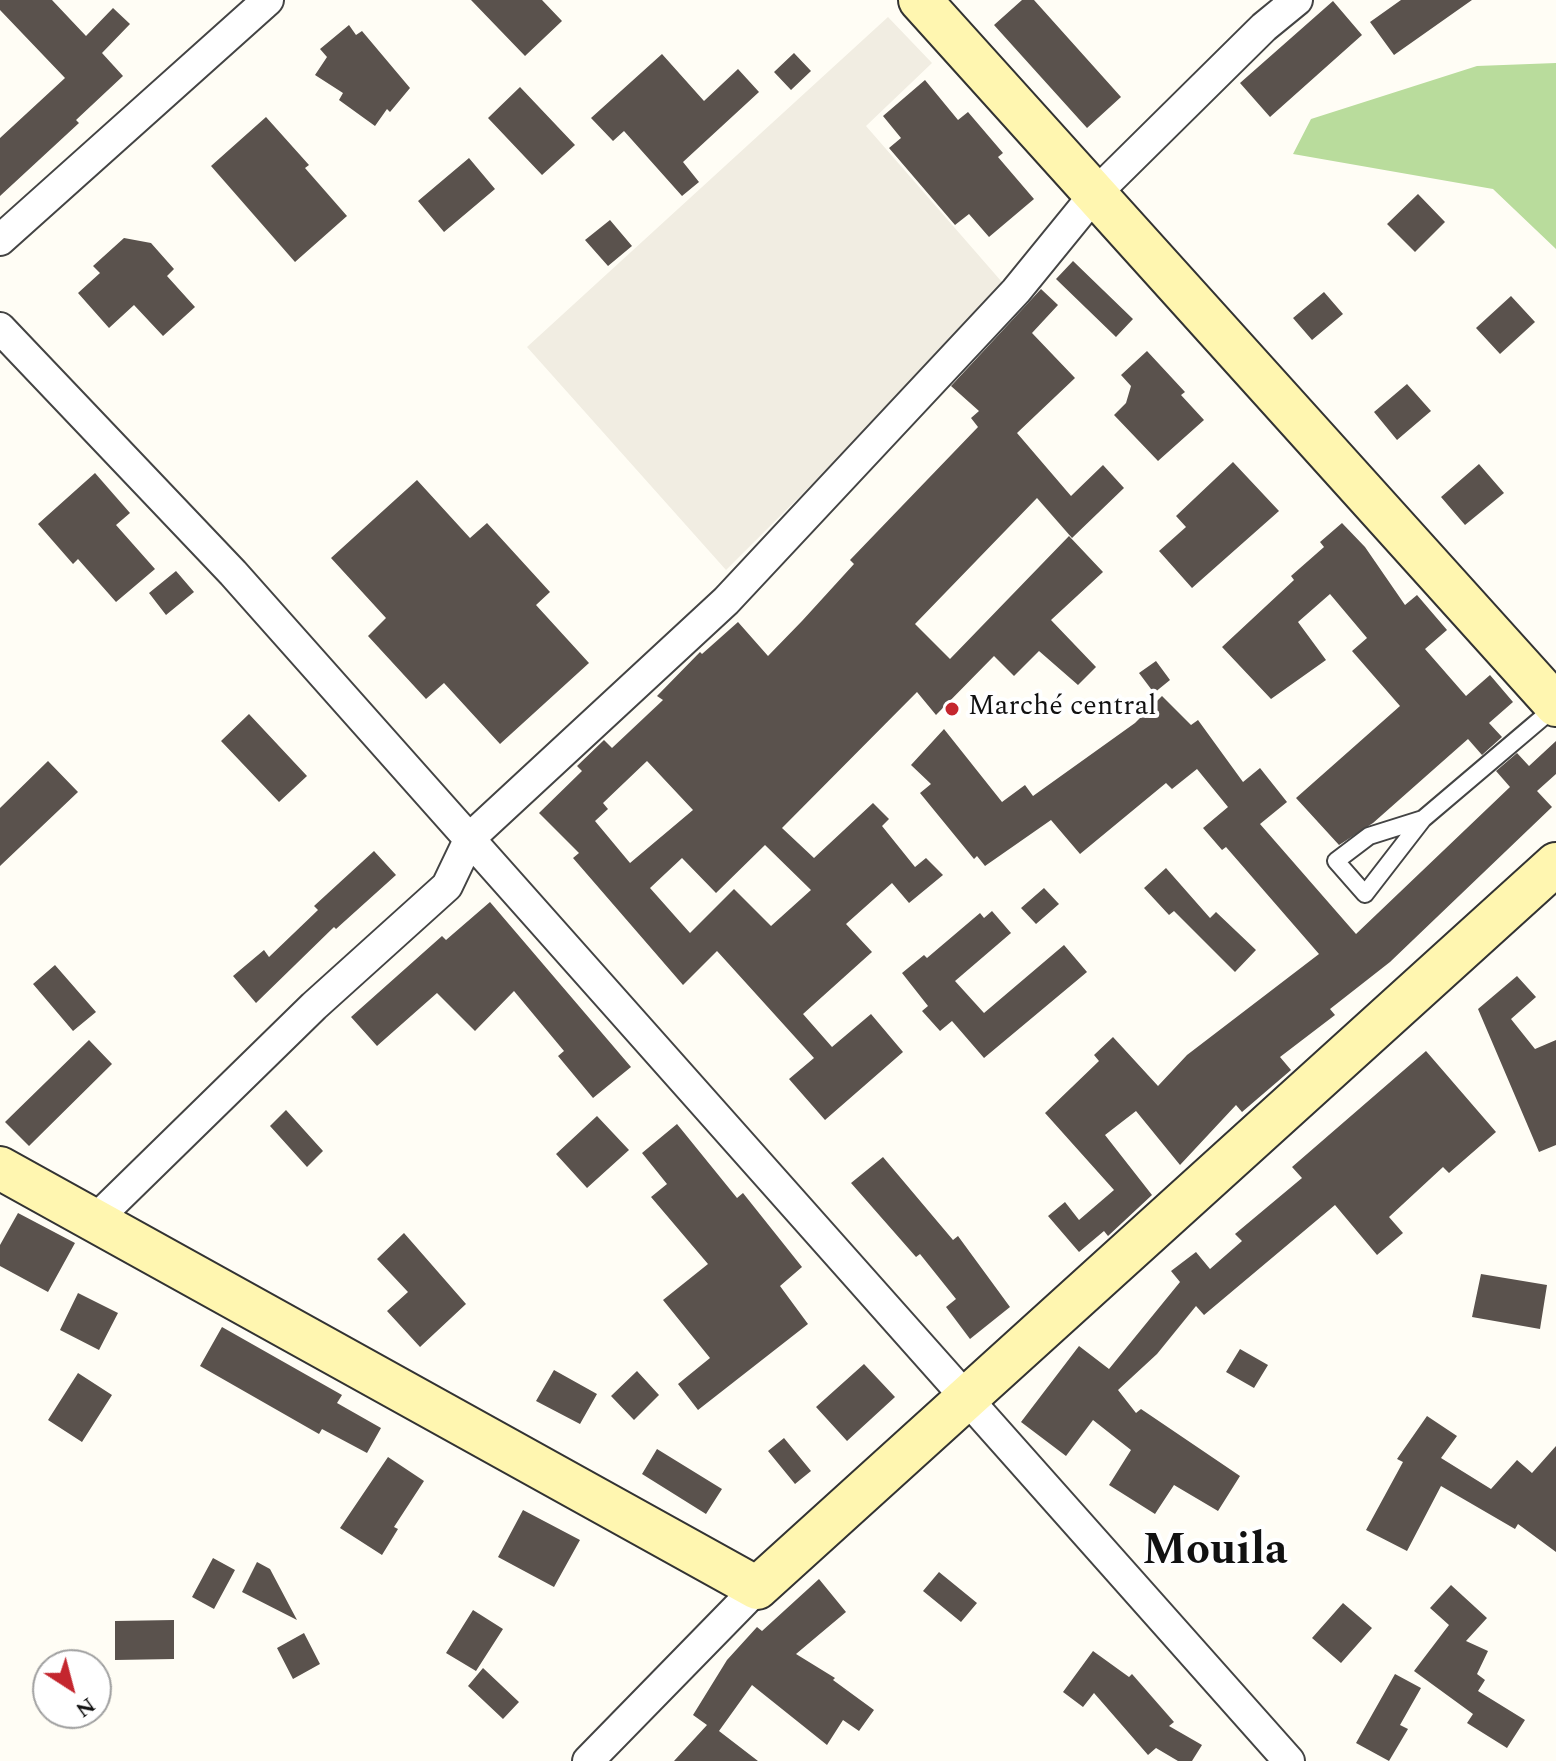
<!DOCTYPE html>
<meta charset="utf-8">
<style>
body{margin:0}
#map{position:relative;width:1556px;height:1761px;overflow:hidden;background:#fffdf5;font-family:Spectral,serif}
canvas{display:block}
.north{position:absolute;left:32px;top:1649px;width:80px;height:80px;box-sizing:border-box;background:#fff;border:2px solid #a0a0a0;border-radius:50%;rotate:144deg;font-size:22px;font-weight:700;line-height:32px;text-align:center;color:#111}
.north::after{content:'';display:block;margin:auto;width:28px;height:36px;background:#c4262e;clip-path:polygon(50% 0,100% 100%,50% 72%,0 100%)}
</style>
<div id="map">
<canvas width="1556" height="1761"></canvas>
<div class="north">N</div>
</div>
<script>
const g = document.querySelector('canvas').getContext('2d');
g.lineJoin = 'round';
function paint(path, color) { g.fillStyle = color; g.fill(path, 'evenodd'); }
const shape = rows => new Path2D(rows.map(r => 'M' + r).join(''));
function strokePath(path, color, width, dash) { g.strokeStyle = color; g.lineWidth = width; g.lineCap = dash ? 'butt' : 'round'; g.setLineDash(dash || []); g.stroke(path); }
function write(font, color, halo, rows, align = 'center') {
  g.font = font + ' Spectral,serif'; g.lineWidth = 8; g.setLineDash([]); g.textBaseline = 'middle'; g.strokeStyle = halo; g.fillStyle = color; for (const [text, x, y, turn = 0] of rows) {
    g.save(); g.translate(x, y); g.rotate((+turn || 0) * Math.PI / 180); g.textAlign = isNaN(turn) ? turn : align; if (halo) g.strokeText(text, 0, 0); g.fillText(text, 0, 0); g.restore();
  }
}
const forest = shape([
 [1556,63,1556,249,1493,189,1293,154,1311,119,1477,66]
]);
const plaza = shape([
 [888,17,932,63,866,126,1008,289,726,570,527,347]
]);
const building = shape([
 [0,0,52,0,86,36,113,8,130,24,102,53,123,76,76,120,79,123,0,196,0,138,65,78,0,10],
 [471,0,542,0,562,21,525,56],
 [1022,0,1034,0,1121,97,1087,128,994,25],
 [1401,0,1472,0,1394,55,1370,22],
 [1333,1,1362,35,1270,117,1240,83],
 [349,25,356,35,362,31,410,88,390,112,387,109,375,126,339,100,343,93,315,75,327,57,320,49],
 [794,53,811,71,791,90,774,72],
 [662,54,704,101,738,69,759,92,683,162,699,182,682,196,624,131,613,141,591,118],
 [925,80,958,120,968,112,1003,153,998,157,1034,199,989,237,969,214,955,225,889,148,901,138,883,116],
 [520,87,575,145,542,175,488,118],
 [266,117,309,165,305,168,347,216,295,262,211,166],
 [469,158,495,189,444,232,418,201],
 [1418,194,1445,222,1415,252,1387,224],
 [610,220,632,246,608,266,585,240],
 [124,238,151,243,174,269,167,276,195,307,163,336,134,305,109,328,78,293,100,273,93,266],
 [1073,261,1133,319,1116,337,1056,279],
 [1041,289,1058,305,1032,333,1075,378,1017,433,1071,496,1103,465,1124,488,1072,538,1037,498,915,624,950,659,1069,536,1103,572,1051,620,1096,667,1078,685,1039,651,1014,676,994,656,936,715,917,692,782,828,814,858,873,803,889,819,882,826,915,867,926,858,943,875,909,903,892,883,846,924,872,952,803,1014,832,1047,871,1014,903,1052,825,1120,789,1079,814,1058,717,951,683,985,573,858,579,853,539,813,582,771,577,766,604,740,612,748,663,700,657,696,700,652,702,654,738,622,768,656,802,621,854,564,850,560,978,427,971,418,979,411,951,386],
 [647,761,693,810,630,863,595,821,608,809,603,803],
 [765,845,811,890,771,926,734,889,690,933,650,888,682,858,716,893],
 [1324,292,1343,314,1312,340,1293,318],
 [1511,296,1535,322,1500,354,1476,328],
 [1147,351,1185,392,1181,395,1204,420,1158,461,1114,415,1126,403,1131,386,1121,375],
 [1407,384,1431,411,1397,440,1374,412],
 [1233,462,1279,511,1192,588,1159,551,1186,527,1176,516],
 [1479,464,1504,493,1465,525,1441,497],
 [95,473,130,513,116,525,155,569,116,602,78,559,73,564,38,524],
 [417,480,470,538,487,523,550,592,536,605,589,663,500,744,444,683,426,699,368,636,386,618,331,558],
 [1342,523,1365,547,1405,605,1417,595,1447,630,1425,649,1466,696,1490,675,1513,702,1489,723,1502,737,1482,755,1468,739,1373,823,1339,845,1296,798,1400,706,1352,651,1367,638,1330,594,1298,622,1326,660,1271,699,1222,647,1294,580,1291,576,1324,547,1320,542],
 [176,571,194,592,166,615,149,593],
 [1156,661,1170,680,1154,693,1139,673],
 [1162,696,1191,725,1198,720,1243,782,1260,768,1287,802,1260,824,1356,934,1510,787,1496,771,1517,753,1529,766,1556,741,1556,774,1537,791,1552,807,1390,962,1330,1009,1335,1015,1280,1057,1291,1070,1242,1112,1236,1105,1180,1165,1136,1111,1105,1135,1152,1195,1108,1236,1104,1231,1079,1252,1048,1216,1065,1202,1079,1220,1114,1190,1045,1113,1099,1061,1094,1055,1113,1037,1158,1086,1187,1055,1319,954,1226,847,1222,850,1203,828,1228,807,1197,769,1172,789,1166,783,1080,854,1051,820,985,866,977,856,974,859,920,793,931,784,911,765,944,729,1002,802,1025,785,1033,796,1135,723],
 [249,714,307,776,279,802,221,741],
 [48,761,78,792,0,866,0,808],
 [374,851,396,875,336,929,334,927,256,1003,233,976,264,950,269,957,318,910,314,906],
 [1166,868,1210,918,1216,912,1256,950,1235,972,1174,911,1169,915,1144,888],
 [1044,888,1059,904,1036,924,1021,908],
 [490,902,631,1067,593,1098,558,1056,564,1051,514,991,475,1031,437,993,377,1046,351,1017,442,936,446,940],
 [992,911,1011,933,955,981,984,1013,1064,945,1087,972,984,1058,952,1021,940,1031,922,1011,928,1006,902,973,924,955,927,958,980,913,984,918],
 [55,965,96,1012,73,1031,33,984],
 [1517,976,1536,997,1511,1019,1535,1049,1556,1040,1556,1145,1539,1152,1478,1009],
 [89,1040,112,1064,29,1146,5,1122],
 [1426,1051,1496,1132,1449,1173,1443,1167,1389,1217,1403,1233,1377,1255,1335,1205,1204,1315,1196,1306,1157,1354,1118,1390,1136,1413,1141,1409,1240,1476,1218,1511,1174,1485,1155,1514,1109,1485,1131,1450,1093,1420,1066,1456,1021,1422,1079,1346,1109,1369,1180,1282,1171,1271,1196,1252,1210,1269,1242,1241,1235,1234,1302,1178,1292,1167],
 [286,1110,323,1151,307,1167,270,1126],
 [597,1116,629,1150,587,1188,556,1154],
 [677,1124,737,1198,743,1193,802,1267,780,1286,808,1324,698,1410,678,1384,710,1358,663,1300,708,1264,651,1197,667,1184,642,1153],
 [883,1157,953,1240,958,1236,1010,1307,970,1339,946,1307,956,1299,920,1254,916,1257,851,1183],
 [18,1213,75,1243,48,1292,0,1266,0,1245],
 [404,1233,466,1304,420,1347,387,1311,408,1292,377,1259],
 [1481,1274,1547,1285,1540,1329,1472,1317],
 [78,1293,118,1313,99,1350,60,1330],
 [222,1327,342,1395,337,1403,381,1428,367,1453,322,1429,319,1434,200,1366],
 [1240,1349,1268,1365,1254,1388,1226,1372],
 [864,1364,895,1397,847,1441,816,1407],
 [554,1370,597,1394,580,1424,536,1401],
 [637,1371,659,1395,634,1420,611,1396],
 [78,1373,112,1395,82,1442,48,1420],
 [1427,1416,1457,1436,1441,1458,1491,1489,1517,1460,1532,1473,1556,1446,1556,1552,1518,1524,1515,1529,1441,1486,1407,1551,1366,1530,1403,1462,1397,1459],
 [784,1438,811,1471,795,1484,768,1451],
 [657,1449,722,1489,706,1514,642,1474],
 [388,1457,424,1481,394,1527,398,1529,382,1555,340,1528],
 [523,1510,580,1540,554,1587,498,1557],
 [213,1558,235,1570,214,1609,192,1597],
 [257,1562,270,1569,297,1620,242,1592],
 [939,1572,977,1603,961,1622,923,1591],
 [819,1579,846,1612,796,1654,835,1678,833,1680,874,1710,859,1731,843,1720,827,1745,752,1685,719,1731,758,1761,674,1761,707,1725,693,1715,727,1660,757,1627,762,1631],
 [1451,1585,1487,1618,1466,1641,1488,1651,1477,1674,1485,1680,1478,1691,1525,1720,1507,1748,1467,1723,1473,1714,1414,1671,1449,1625,1430,1608],
 [1343,1603,1372,1628,1341,1663,1312,1638],
 [473,1610,503,1629,476,1671,446,1653],
 [174,1620,174,1659,115,1660,115,1621],
 [304,1633,320,1664,293,1679,277,1648],
 [1093,1651,1129,1677,1132,1674,1174,1722,1169,1726,1202,1745,1192,1761,1178,1761,1156,1748,1148,1755,1094,1693,1083,1707,1063,1692],
 [483,1668,519,1702,503,1719,468,1686],
 [1395,1674,1421,1688,1400,1725,1408,1729,1389,1761,1356,1743]
]);
const lane = shape([
 [1423,819,1369,836,1336,861,1365,894,1423,819,1555,707]
]);
const street = shape([
 [0,240,268,0],
 [0,328,233,573,1289,1761],
 [93,1222,314,1006,447,886,470,838,726,601,1016,291,1095,194,1264,27,1297,0],
 [588,1761,757,1588]
]);
const secondary = shape([
 [920,0,1556,705],
 [0,1168,757,1588,1556,864]
]);
const markers = [
 [952,709,8,"#c4262e"]
];
const poiNames = [
 ["Marché central",968,709]
];
const townNames = [
 ["Mouila",1215,1554]
];
paint(forest, '#b9dc9c');
paint(plaza, '#f1ede2');
paint(building, '#5a524d');
strokePath(lane, '#444', 20);
strokePath(street, '#444', 34);
strokePath(secondary, '#333', 46);
strokePath(lane, '#fff', 16);
strokePath(street, '#fff', 30);
strokePath(secondary, '#fff6b0', 42);
for (const [x, y, r, color] of markers) { const dot = new Path2D(); dot.arc(x, y, r, 0, 2 * Math.PI); g.fillStyle = color; g.fill(dot); strokePath(dot, '#fff', 3); }
write('28px', '#111', '#fff', poiNames, 'left');
write('bold 44px', '#111', '#fff', townNames);
</script>
